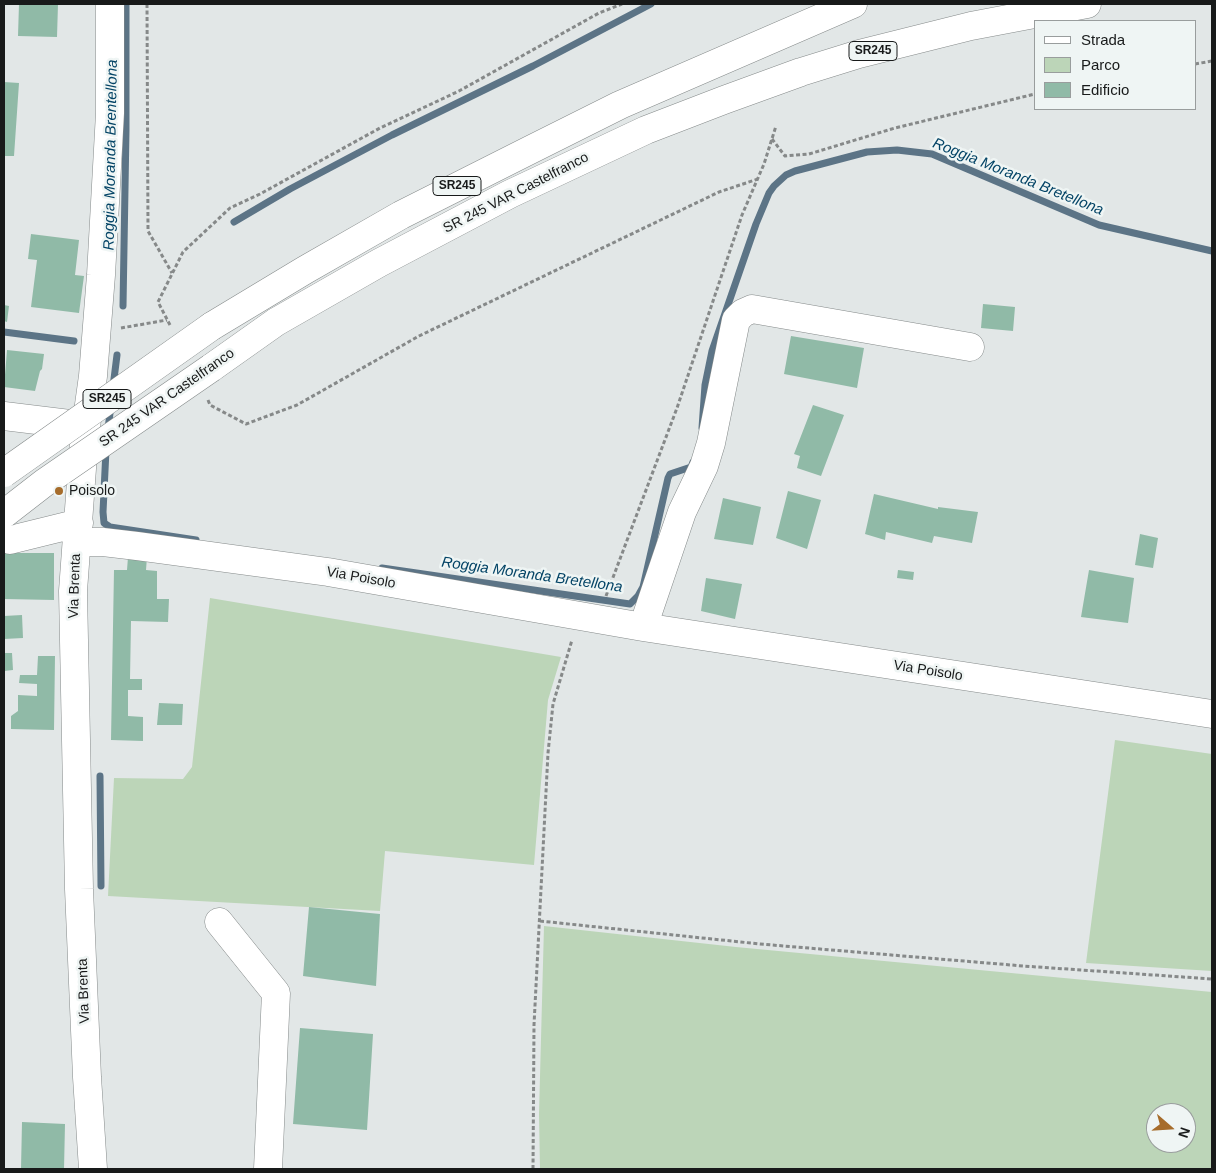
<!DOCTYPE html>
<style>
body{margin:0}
#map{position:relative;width:1216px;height:1173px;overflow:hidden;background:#e2e7e7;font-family:Helvetica,sans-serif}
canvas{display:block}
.frame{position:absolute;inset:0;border:5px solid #181a1a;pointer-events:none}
.legend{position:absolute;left:1034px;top:20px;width:162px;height:90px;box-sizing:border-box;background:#eff5f4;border:1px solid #999d9d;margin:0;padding:6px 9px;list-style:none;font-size:15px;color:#181a1a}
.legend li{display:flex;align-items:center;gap:10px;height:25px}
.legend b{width:25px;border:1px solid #999d9d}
.north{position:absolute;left:1146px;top:1103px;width:50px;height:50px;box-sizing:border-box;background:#eff5f4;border:1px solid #999d9d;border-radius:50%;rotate:109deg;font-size:14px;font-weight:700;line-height:20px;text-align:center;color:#181a1a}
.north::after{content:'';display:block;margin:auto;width:18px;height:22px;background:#a66c2b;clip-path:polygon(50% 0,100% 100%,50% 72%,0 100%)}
</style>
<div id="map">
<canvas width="1216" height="1173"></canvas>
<div class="frame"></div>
<ul class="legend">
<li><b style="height:6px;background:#fff"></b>Strada</li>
<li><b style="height:14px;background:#bcd5b8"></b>Parco</li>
<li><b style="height:14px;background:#90baa7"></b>Edificio</li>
</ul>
<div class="north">N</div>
</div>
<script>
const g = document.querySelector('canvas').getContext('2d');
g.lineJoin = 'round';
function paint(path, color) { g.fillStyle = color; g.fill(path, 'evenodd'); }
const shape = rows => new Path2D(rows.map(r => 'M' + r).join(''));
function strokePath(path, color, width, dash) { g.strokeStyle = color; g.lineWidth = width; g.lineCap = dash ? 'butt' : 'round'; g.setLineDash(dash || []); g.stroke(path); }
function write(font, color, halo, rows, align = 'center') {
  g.font = font + ' Helvetica,sans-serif'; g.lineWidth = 5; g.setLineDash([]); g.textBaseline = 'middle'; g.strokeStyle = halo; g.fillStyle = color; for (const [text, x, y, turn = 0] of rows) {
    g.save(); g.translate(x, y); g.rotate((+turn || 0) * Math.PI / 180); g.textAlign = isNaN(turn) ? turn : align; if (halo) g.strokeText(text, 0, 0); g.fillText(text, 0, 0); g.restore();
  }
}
const green = shape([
 [210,598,561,657,548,700,534,865,385,851,380,911,108,896,114,778,183,779,192,767],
 [1115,740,1212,754,1212,971,1086,963],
 [544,926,736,947,1212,992,1212,1169,540,1169,539,1114],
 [1156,1113,1186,1113,1186,1143,1156,1143]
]);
const stream = shape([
 [234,222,290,189,392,135,533,66,651,4],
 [123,306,126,130,126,4],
 [4,332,74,341],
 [113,387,117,355],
 [702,428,705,385,712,351,756,224,769,193,774,186,786,175,795,171,867,152,897,150,932,154,1099,225,1212,251],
 [108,429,111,405],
 [106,450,103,512,104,523,110,527,196,540],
 [382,568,630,604,638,596,643,587,668,478,670,474,691,467,693,462],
 [100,776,101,886]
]);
const building = shape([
 [19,4,58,4,57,37,18,36],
 [4,82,19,83,14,156,4,156],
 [31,234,79,240,75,275,84,276,79,313,31,307,37,260,28,259],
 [983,304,1015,307,1013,331,981,328],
 [4,305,9,306,7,322,4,321],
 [791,336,864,348,857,388,784,374],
 [7,350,44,354,42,369,40,371,35,391,4,387],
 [813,405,844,415,821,476,797,468,800,456,794,454],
 [788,491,821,500,807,549,776,538],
 [874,494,938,509,938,507,978,512,972,543,934,536,932,543,886,532,885,540,865,534],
 [723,498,761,507,753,545,714,539],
 [1140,534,1158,538,1153,568,1135,565],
 [4,553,54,553,54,600,4,599],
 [128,557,147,557,146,570,157,571,157,599,169,599,168,622,131,621,130,679,142,679,142,690,128,690,128,716,143,717,143,741,111,740,114,570,127,570],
 [898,570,914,572,913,580,897,578],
 [1089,570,1134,578,1128,623,1081,617],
 [706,578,742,584,735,619,701,611],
 [22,615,23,638,4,639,4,616],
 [4,653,12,653,13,670,4,671],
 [38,656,55,656,54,730,11,729,11,716,18,711,18,695,37,696,37,684,19,683,20,675,37,675],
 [159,703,183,704,182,725,157,725],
 [309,907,380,914,376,986,303,976],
 [300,1028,373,1034,367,1130,293,1124],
 [22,1122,65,1124,64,1169,21,1169]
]);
const path = shape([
 [147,4,148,231,172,273],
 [1195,64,1212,61],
 [772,139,785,156,809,154,895,128,1035,94],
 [170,325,158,302,183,252,230,208,260,194,380,128,459,91,599,13,622,4],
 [121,328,167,320],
 [208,400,210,405,246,424,297,405,419,336,719,192,758,179],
 [606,596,677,408,742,215,764,164,776,126],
 [540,921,760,944,1023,966,1212,979],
 [533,1169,534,1025,548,753,553,704,572,640]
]);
const minor = shape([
 [4,416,86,426],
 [10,540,79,523],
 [77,542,103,542,137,546,328,572,643,627,1212,714],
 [643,627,682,512,704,466,711,443,736,320,743,313,752,309,970,347],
 [219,922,276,993,268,1169],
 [93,1169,87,1077,79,889,73,591,84,441,93,376,101,275,110,113,110,4]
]);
const highway = shape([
 [212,326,305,270,401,215,530,150,620,105,853,4],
 [211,368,276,322,379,263,510,194,646,130,724,100,801,72,859,54,971,26,1087,4]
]);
const highwayBridge = shape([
 [4,473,212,326],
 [4,514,44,483,211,368]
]);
const markers = [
 [59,491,5,"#a66c2b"]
];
const shields = [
 [873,51,48],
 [457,186,48],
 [107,399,48]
];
const shieldNames = [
 ["SR245",873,51],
 ["SR245",457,186],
 ["SR245",107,399]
];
const streetNames = [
 ["SR 245 VAR Castelfranco",516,193,-27],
 ["SR 245 VAR Castelfranco",167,398,-35],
 ["Via Poisolo",361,578,10],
 ["Via Brenta",75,586,-88],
 ["Via Poisolo",928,671,9],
 ["Via Brenta",84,991,-92]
];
const poiNames = [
 ["Poisolo",69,491]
];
const waterNames = [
 ["Roggia Moranda Brentellona",111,155,-89],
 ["Roggia Moranda Bretellona",1018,177,22],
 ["Roggia Moranda Bretellona",532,575,8]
];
paint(green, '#bcd5b8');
strokePath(stream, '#5c7486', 7);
paint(building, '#90baa7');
strokePath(minor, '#858a8a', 29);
strokePath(highway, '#858a8a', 29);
strokePath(path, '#868989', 3, [4, 2.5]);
strokePath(minor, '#fff', 28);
strokePath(highway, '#fff', 28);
strokePath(highwayBridge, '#858a8a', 29, []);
strokePath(highwayBridge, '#fff', 28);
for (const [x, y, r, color] of markers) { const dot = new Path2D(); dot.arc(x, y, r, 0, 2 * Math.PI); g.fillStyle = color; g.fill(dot); strokePath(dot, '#eff5f4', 2); }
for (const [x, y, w] of shields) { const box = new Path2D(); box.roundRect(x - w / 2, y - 9.5, w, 19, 4); g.fillStyle = '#eff5f4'; g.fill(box); strokePath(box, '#181a1a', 1); }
write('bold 12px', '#181a1a', null, shieldNames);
write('14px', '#181a1a', '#eff5f4', streetNames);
write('14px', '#181a1a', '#eff5f4', poiNames, 'left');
write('italic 15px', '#044466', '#eff5f4', waterNames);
</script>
